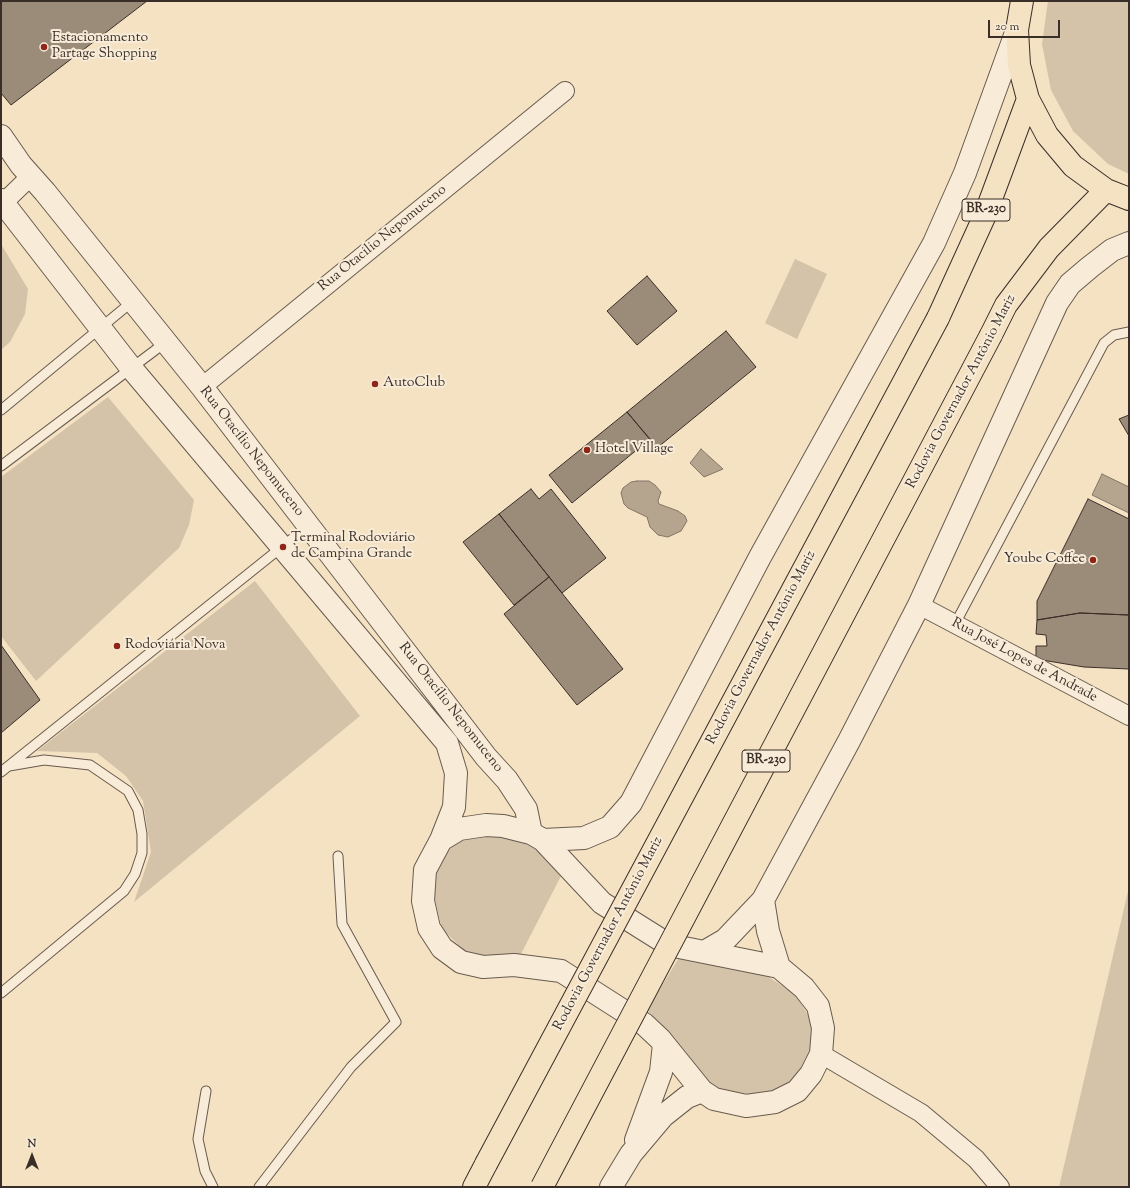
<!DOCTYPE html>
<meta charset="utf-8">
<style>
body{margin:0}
#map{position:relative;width:1130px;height:1188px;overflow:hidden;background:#f4e2c3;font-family:"Sorts Mill Goudy",serif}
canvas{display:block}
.frame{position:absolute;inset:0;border:2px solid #3a2e28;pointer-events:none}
.north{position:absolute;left:12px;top:1136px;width:40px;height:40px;-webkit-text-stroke:3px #f8ecd8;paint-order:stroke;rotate:0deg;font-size:11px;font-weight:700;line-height:16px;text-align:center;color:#3a2e28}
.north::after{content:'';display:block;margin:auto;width:14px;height:18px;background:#3a2e28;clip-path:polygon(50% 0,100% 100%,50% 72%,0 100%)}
.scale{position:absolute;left:988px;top:20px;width:72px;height:18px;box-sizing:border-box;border:2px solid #3a2e28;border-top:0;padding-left:5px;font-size:12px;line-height:14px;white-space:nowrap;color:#3a2e28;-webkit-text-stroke:3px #f8ecd8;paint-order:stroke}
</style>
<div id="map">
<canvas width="1130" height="1188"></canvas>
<div class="frame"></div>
<div class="north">N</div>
<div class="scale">20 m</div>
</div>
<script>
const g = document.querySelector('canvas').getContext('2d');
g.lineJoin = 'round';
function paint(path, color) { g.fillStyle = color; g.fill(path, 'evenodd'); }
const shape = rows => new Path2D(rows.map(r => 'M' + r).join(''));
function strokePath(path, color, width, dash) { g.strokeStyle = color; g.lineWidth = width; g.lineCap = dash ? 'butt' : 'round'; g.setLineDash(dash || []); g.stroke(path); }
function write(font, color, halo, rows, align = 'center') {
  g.font = font + ' "Sorts Mill Goudy",serif'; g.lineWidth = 4; g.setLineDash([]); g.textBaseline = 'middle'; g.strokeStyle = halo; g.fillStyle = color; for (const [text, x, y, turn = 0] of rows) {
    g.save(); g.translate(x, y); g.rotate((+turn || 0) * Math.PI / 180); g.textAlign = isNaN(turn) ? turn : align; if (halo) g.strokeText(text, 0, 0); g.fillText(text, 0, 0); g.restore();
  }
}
const green = shape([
 [1048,1,1129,1,1129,174,1108,164,1073,131,1051,90,1042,44],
 [1,244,28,289,25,314,10,342,1,350],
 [795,259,827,274,797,339,765,323],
 [108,397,194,500,189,525,179,548,36,681,1,636,1,477],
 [255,581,360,716,134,902,151,852,143,801,126,776,97,753,37,751],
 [477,833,504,833,530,842,562,874,521,954,470,956,442,929,433,892,436,866,454,844],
 [1129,887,1129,1187,1059,1187],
 [680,956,758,970,795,994,810,1018,812,1045,799,1076,776,1095,743,1095,720,1091,699,1075,647,1010]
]);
const water = shape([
 [701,449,723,469,704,477,690,463,701,449],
 [1102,474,1129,487,1129,513,1092,495,1102,474],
 [637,481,649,481,655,485,661,492,658,501,659,504,678,511,685,516,687,521,681,531,668,537,658,535,650,527,647,517,628,508,624,504,621,493,623,488,631,482,637,481]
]);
const building = shape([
 [1,1,147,1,11,105,1,93,1,1],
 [647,276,677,311,637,345,607,311,647,276],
 [726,331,756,367,657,448,627,412,726,331],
 [627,412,650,439,572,503,549,475,627,412],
 [1129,415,1129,436,1119,419,1129,415],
 [531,489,539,499,551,489,606,558,562,593,499,514,531,489],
 [1088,499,1129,519,1129,615,1080,613,1037,620,1037,601,1088,499],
 [499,514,549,577,514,605,463,542,499,514],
 [549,577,623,669,577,705,504,614,549,577],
 [1080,613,1129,615,1129,669,1084,667,1036,659,1036,646,1047,646,1046,635,1036,634,1037,620,1080,613],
 [1,645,40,700,1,733,1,645]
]);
const service = shape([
 [1,410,133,301],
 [1,466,166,342],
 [955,624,1104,343,1114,335,1129,332],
 [1,772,308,526],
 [1,993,124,891,135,874,142,853,142,834,138,810,128,791,90,765,44,760,9,766],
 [206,1091,198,1139,205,1171,213,1187],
 [259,1187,351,1067,396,1022,342,924,338,856]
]);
const minor = shape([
 [1,205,31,176],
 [202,387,565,91],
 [919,605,1129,716],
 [821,1054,921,1113,976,1159,1000,1187]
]);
const tertiary = shape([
 [1,136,21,165,45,192,202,387,486,757,507,780,526,809,531,833],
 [1,200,132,369,447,743,456,773,454,807,441,840],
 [486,825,503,826,531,833,543,840,602,903,669,945,779,967,804,988,818,1006,823,1028,821,1054,811,1074,797,1091,775,1102,746,1106,714,1099,702,1091,660,1039,644,1024,561,971,514,965,483,967,461,962,442,948,429,928,423,901,425,870,441,840,459,829,486,825],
 [543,840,584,838,610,827,631,803,760,557,934,243,965,173,1017,30],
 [763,900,768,931,779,967],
 [706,951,725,940,763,900,849,741,919,605,1057,303,1070,284,1090,267,1112,250,1129,243],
 [636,1140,661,1072,664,1044],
 [611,1187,631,1154,663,1116,687,1097,702,1091]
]);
const trunk = shape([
 [1022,1,1017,30,1019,65,1028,99,1047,135,1073,166,1106,190,1129,199],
 [938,318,985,215,1028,99],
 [991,335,1006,305,1049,248,1106,190],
 [474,1187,486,1164]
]);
const trunkBridge = shape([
 [486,1164,938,318],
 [542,1187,991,335]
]);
const markers = [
 [44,47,4,"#8f2418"],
 [375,384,4,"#8f2418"],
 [587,450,4,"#8f2418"],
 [283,547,4,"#8f2418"],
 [1093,560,4,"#8f2418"],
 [117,646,4,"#8f2418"]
];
const shields = [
 [986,210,48],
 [766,761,48]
];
const shieldNames = [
 ["BR-230",986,210],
 ["BR-230",766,761]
];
const poiNames = [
 ["Estacionamento",52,39],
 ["Partage Shopping",52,55],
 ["AutoClub",383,384],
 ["Hotel Village",595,450],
 ["Terminal Rodoviário",291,539],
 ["de Campina Grande",291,555],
 ["Yoube Coffee",1085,560,"right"],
 ["Rodoviária Nova",125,646]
];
const streetNames = [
 ["Rua Otacilio Nepomuceno",383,239,-39],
 ["Rodovia Governador Antônio Mariz",962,392,-62],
 ["Rua Otacílio Nepomuceno",251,452,52],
 ["Rodovia Governador Antônio Mariz",762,648,-62],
 ["Rua José Lopes de Andrade",1024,661,28],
 ["Rua Otacílio Nepomuceno",450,708,52],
 ["Rodovia Governador Antônio Mariz",609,934,-62]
];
paint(green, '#d4c3a9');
paint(water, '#b5a58e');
strokePath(water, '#847565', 1);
paint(building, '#9b8c79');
strokePath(building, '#3a2e28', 1);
strokePath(service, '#685b4f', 11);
strokePath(minor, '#685b4f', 20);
strokePath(tertiary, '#685b4f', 24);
strokePath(trunk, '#3a2e28', 24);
strokePath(service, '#f8ecd8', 9);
strokePath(minor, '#f8ecd8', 18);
strokePath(tertiary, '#f8ecd8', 22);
strokePath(trunk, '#f4e2c3', 22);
strokePath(trunkBridge, '#3a2e28', 24, []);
strokePath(trunkBridge, '#f4e2c3', 22);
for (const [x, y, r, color] of markers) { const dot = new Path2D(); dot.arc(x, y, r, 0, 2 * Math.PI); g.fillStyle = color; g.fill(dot); strokePath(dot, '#f8ecd8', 1.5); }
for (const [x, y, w] of shields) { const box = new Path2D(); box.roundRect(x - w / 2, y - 11, w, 22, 3); g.fillStyle = '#f8ecd8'; g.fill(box); strokePath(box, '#3a2e28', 1); }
write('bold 13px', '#3a2e28', null, shieldNames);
write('14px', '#3a2e28', '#f8ecd8', poiNames, 'left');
write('14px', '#3a2e28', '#f8ecd8', streetNames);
</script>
